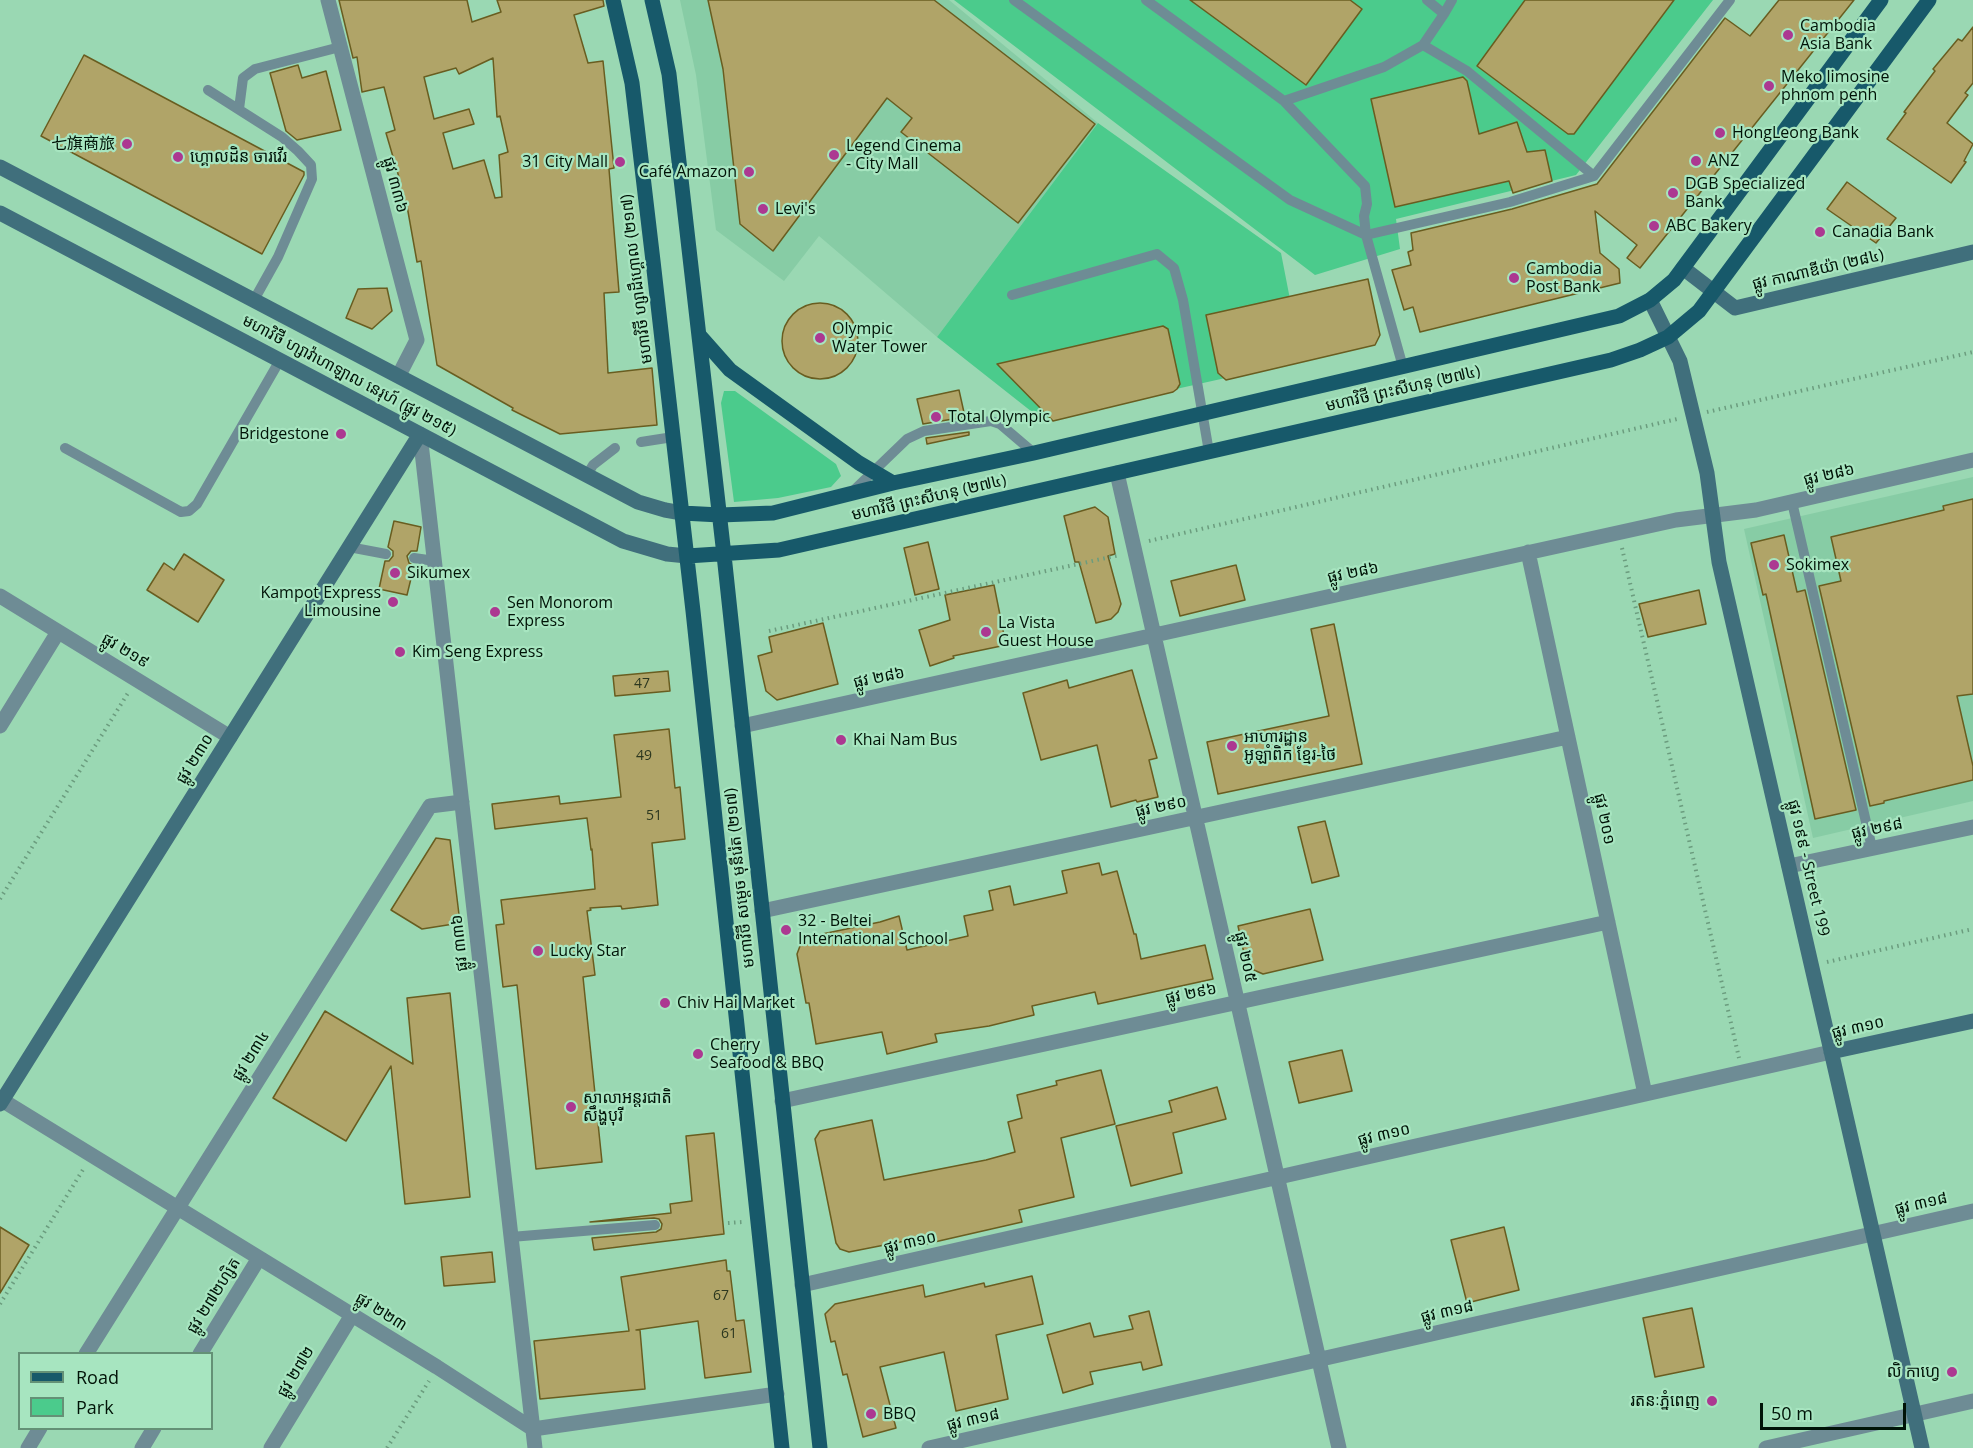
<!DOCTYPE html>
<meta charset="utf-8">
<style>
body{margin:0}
#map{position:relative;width:1973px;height:1448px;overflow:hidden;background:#9ad8b3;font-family:"Open Sans",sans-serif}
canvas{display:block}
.legend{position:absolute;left:18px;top:1352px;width:195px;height:78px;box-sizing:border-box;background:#a7e5c0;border:2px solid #649176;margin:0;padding:8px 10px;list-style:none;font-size:18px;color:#001307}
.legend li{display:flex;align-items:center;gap:12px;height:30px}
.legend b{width:30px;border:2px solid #649176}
.scale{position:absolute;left:1760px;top:1403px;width:146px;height:27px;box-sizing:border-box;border:3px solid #001307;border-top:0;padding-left:8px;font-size:18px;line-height:21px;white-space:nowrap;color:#001307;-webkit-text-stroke:4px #a7e5c0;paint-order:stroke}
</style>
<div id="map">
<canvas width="1973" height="1448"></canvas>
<ul class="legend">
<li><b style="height:8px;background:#17596a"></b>Road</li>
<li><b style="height:16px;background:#4bcb8c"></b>Park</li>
</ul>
<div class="scale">50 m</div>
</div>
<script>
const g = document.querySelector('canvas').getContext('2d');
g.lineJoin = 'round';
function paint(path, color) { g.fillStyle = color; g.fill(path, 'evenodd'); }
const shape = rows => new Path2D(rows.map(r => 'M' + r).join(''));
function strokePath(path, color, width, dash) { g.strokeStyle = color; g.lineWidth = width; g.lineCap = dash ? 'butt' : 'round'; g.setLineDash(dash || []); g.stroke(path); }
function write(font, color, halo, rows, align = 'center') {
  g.font = font + ' "Open Sans","Noto Sans SC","Noto Sans Khmer",sans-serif'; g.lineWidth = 4.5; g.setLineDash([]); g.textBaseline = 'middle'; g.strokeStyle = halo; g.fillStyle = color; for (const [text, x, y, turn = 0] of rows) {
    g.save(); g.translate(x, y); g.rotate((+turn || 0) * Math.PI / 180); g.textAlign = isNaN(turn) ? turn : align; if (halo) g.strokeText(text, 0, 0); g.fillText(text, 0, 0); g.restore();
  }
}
const built = shape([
 [680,0,949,0,1098,123,937,337,819,236,784,281,716,230,696,75],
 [1973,477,1973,801,1813,838,1744,529]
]);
const green = shape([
 [954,0,1713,0,1576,175,1396,219,1400,249,1315,275],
 [1098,123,1281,253,1302,361,1041,419,937,337],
 [724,391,735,391,836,464,841,476,831,487,778,498,734,502,721,403]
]);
const building = shape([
 [339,0,467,0,472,22,501,12,497,0,603,0,604,6,574,15,588,63,603,61,614,168,609,169,619,292,604,293,608,373,652,368,657,425,560,434,512,410,513,408,437,365,421,261,417,262,407,206,404,207,396,185,401,184,386,133,395,130,384,87,362,92,357,57,353,58,339,0],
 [493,58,497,117,500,116,508,152,499,155,502,197,495,198,484,160,453,169,443,133,474,124,469,109,434,119,424,77,456,68,459,74,493,58],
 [708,0,934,0,1095,124,1018,223,901,132,912,118,887,98,773,251,740,224,723,69,708,0],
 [1190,0,1350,0,1362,9,1306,85,1190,0],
 [1525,0,1674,0,1574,134,1568,134,1477,66,1525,0],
 [1779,0,1854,0,1640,268,1627,258,1637,245,1595,211,1600,253,1619,269,1620,283,1420,332,1413,307,1404,310,1392,270,1411,265,1408,252,1413,250,1411,233,1512,209,1597,184,1725,18,1750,36,1779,0],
 [1973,27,1973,83,1965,93,1968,95,1947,123,1973,144,1964,161,1966,162,1951,183,1887,139,1906,113,1904,112,1935,71,1933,69,1958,39,1962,41,1973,27],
 [84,55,304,172,304,175,262,254,41,136,84,55],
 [298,65,302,78,326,71,341,130,297,140,286,131,270,73,298,65],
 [1463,77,1467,81,1479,134,1517,122,1527,152,1545,150,1552,181,1513,193,1509,181,1395,207,1371,99,1463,77],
 [1847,182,1896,218,1876,243,1827,209,1847,182],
 [1368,279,1380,335,1375,345,1226,380,1218,373,1206,315,1368,279],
 [387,288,392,311,372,329,346,318,358,289,387,288],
 '782 341a38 38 0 1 1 76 0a38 38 0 1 1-76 0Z',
 [1163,326,1168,329,1180,384,1177,389,1173,392,1053,421,997,364,1163,326],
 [959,390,965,417,923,424,917,399,959,390],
 [969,432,969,435,927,444,926,438,969,432],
 [1973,499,1973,694,1957,696,1973,766,1973,780,1884,801,1884,803,1870,806,1819,586,1841,581,1831,537,1944,510,1943,506,1973,499],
 [1095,507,1108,517,1115,554,1108,556,1121,604,1118,612,1111,619,1096,623,1079,562,1075,562,1064,516,1095,507],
 [394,521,421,527,417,551,411,551,407,556,409,563,414,566,407,595,379,589,385,561,389,561,393,556,393,551,388,547,394,521],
 [1784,535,1797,592,1805,590,1856,810,1815,819,1766,594,1763,595,1751,543,1784,535],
 [928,542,939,589,915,595,904,548,928,542],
 [184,554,224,580,198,622,147,590,164,563,174,570,184,554],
 [1236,565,1245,600,1180,616,1171,581,1236,565],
 [994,585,1006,645,953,656,954,658,930,666,919,630,950,620,945,595,994,585],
 [1699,590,1706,624,1648,637,1639,604,1699,590],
 [823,623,838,684,777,700,766,691,758,656,772,652,769,637,823,623],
 [1334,624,1362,764,1218,794,1207,742,1329,716,1311,629,1334,624],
 [1132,670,1157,758,1149,760,1158,797,1137,802,1136,800,1111,807,1097,745,1041,760,1023,693,1067,680,1069,688,1132,670],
 [668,671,670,691,615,696,613,676,668,671],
 [669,729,675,788,680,787,685,839,652,843,658,905,622,909,621,906,590,908,591,910,587,911,595,975,583,977,602,1162,536,1169,517,985,503,987,496,925,504,924,501,900,595,889,592,849,591,850,587,818,495,829,492,804,559,796,560,804,621,797,614,735,669,729],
 [1325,821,1339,876,1312,883,1298,827,1325,821],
 [436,838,450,840,460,923,422,929,391,910,436,838],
 [1099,863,1102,875,1117,871,1134,934,1136,934,1141,959,1205,945,1213,979,1098,1004,1095,992,1032,1006,1034,1015,989,1026,935,1034,937,1042,887,1054,882,1032,816,1044,809,1003,806,1003,797,954,803,938,880,922,899,916,907,950,968,936,964,916,993,910,989,891,1010,886,1014,905,1067,893,1062,871,1099,863],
 [1310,909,1323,960,1263,974,1247,967,1238,926,1310,909],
 [450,993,470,1197,405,1204,391,1066,346,1141,273,1098,325,1011,413,1064,407,998,450,993],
 [1342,1050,1352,1091,1299,1103,1289,1062,1342,1050],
 [1101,1070,1115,1124,1061,1138,1074,1197,1019,1210,1022,1222,917,1246,915,1239,849,1252,840,1249,836,1243,815,1139,820,1131,872,1120,884,1180,986,1160,1015,1152,1008,1122,1022,1118,1017,1095,1057,1085,1056,1081,1101,1070],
 [1217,1087,1226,1119,1173,1133,1182,1173,1131,1186,1116,1126,1172,1112,1169,1101,1217,1087],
 [714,1133,724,1234,594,1250,592,1238,656,1232,661,1229,662,1224,659,1219,654,1218,590,1222,671,1213,670,1204,692,1201,686,1136,714,1133],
 [0,1227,29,1245,0,1293,0,1227],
 [1504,1227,1519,1290,1467,1303,1451,1240,1504,1227],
 [492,1252,495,1282,444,1286,441,1257,492,1252],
 [726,1260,727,1271,730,1271,736,1321,744,1320,751,1372,705,1378,698,1321,636,1330,640,1330,645,1389,540,1399,534,1341,629,1331,621,1277,726,1260],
 [1032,1276,1043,1324,996,1335,1008,1399,956,1411,944,1352,880,1367,896,1428,863,1437,847,1374,843,1375,835,1341,831,1342,825,1314,835,1304,923,1285,925,1297,984,1283,985,1287,1032,1276],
 [1692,1308,1704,1367,1655,1377,1643,1318,1692,1308],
 [1149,1311,1162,1365,1143,1370,1141,1362,1090,1372,1093,1384,1063,1393,1047,1335,1090,1323,1094,1337,1133,1329,1129,1316,1149,1311]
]);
const path = shape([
 [1707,412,1973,352],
 [1149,541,1677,419],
 [1622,548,1739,1058],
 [769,631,1120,555],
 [0,899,128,693],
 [1827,962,1973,929],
 [728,1223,742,1222],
 [0,1304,84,1168],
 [387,1448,429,1381]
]);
const lane = shape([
 [1014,0,1290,200,1366,235,1510,202,1594,176,1730,0],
 [1146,0,1284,101,1365,186,1367,204,1364,216,1366,235,1403,367],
 [1427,0,1444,14,1452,0],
 [1423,45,1444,14],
 [208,90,282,137,298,151,311,165,312,179,278,257,254,300],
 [1284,101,1384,67,1423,45,1467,71,1594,176],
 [239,109,243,78,255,69,340,47],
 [1012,295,1157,254,1174,268,1183,300,1209,452],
 [641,442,673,437],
 [65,448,181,512,189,511,197,504,280,360],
 [587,475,593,465,615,448],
 [853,491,907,439,924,431,991,421,1000,424,1034,453],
 [1792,502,1872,848],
 [349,547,386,554],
 [414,558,435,561],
 [511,1237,655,1225]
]);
const street = shape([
 [328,0,417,340,399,375],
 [420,434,535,1448],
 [1117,473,1339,1448],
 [1528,552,1645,1094],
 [0,596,230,737],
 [0,726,58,632],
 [742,726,1676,520,1756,510,1973,460],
 [1789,866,1973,827],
 [762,911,1568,737],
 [0,1099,437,1367,533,1429,777,1394],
 [782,1101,1608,922],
 [802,1285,1831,1052],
 [86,1354,430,806,462,802],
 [200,1354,259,1258],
 [28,1448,40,1428],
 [142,1448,154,1428],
 [271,1448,352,1315],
 [929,1448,1973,1211],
 [1766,1448,1973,1401]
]);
const secondary = shape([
 [0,167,638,502,665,510,682,513],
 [0,213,623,541,667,554,687,556],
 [1683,268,1735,308,1973,252],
 [1650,300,1680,361,1707,473,1719,562,1922,1448],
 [1831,1052,1973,1021],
 [0,1104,420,434]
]);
const primary = shape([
 [613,0,632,83,653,261,693,611,782,1448],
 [652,0,669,74,724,555,820,1448],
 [699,335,730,370,859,463,893,483],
 [682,513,720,515,773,513,893,483,1034,453,1619,316,1650,300,1674,280,1881,0],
 [687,556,779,550,1611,360,1640,350,1668,337,1699,311,1929,0]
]);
const markers = [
 [1788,35,6,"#ac3891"],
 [1769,86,6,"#ac3891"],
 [1720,133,6,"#ac3891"],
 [127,144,6,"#ac3891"],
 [834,155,6,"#ac3891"],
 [178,157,6,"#ac3891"],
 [1696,161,6,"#ac3891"],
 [620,162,6,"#ac3891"],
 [749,172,6,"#ac3891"],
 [1673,193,6,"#ac3891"],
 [763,209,6,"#ac3891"],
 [1654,226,6,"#ac3891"],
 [1820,232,6,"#ac3891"],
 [1514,278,6,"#ac3891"],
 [820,338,6,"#ac3891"],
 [936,417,6,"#ac3891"],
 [341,434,6,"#ac3891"],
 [1774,565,6,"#ac3891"],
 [395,573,6,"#ac3891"],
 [393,602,6,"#ac3891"],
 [495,612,6,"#ac3891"],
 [986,632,6,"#ac3891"],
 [400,652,6,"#ac3891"],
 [841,740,6,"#ac3891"],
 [1232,746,6,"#ac3891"],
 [786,930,6,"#ac3891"],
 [538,951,6,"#ac3891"],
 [665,1003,6,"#ac3891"],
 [698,1054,6,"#ac3891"],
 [571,1107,6,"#ac3891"],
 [1952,1372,6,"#ac3891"],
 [1712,1401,6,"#ac3891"],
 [871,1414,6,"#ac3891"]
];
const numberNames = [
 ["47",642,684],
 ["49",644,756],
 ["51",654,816],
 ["67",721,1296],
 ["61",729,1334]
];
const poiNames = [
 ["Cambodia",1800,26],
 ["Asia Bank",1800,44],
 ["Meko limosine",1781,77],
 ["phnom penh",1781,95],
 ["HongLeong Bank",1732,133],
 ["七旗商旅",115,144,"right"],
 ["Legend Cinema",846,146],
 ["- City Mall",846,164],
 ["ហ្គោលដិន ចារវើរ",190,157],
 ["ANZ",1708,161],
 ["31 City Mall",608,162,"right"],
 ["Café Amazon",737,172,"right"],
 ["DGB Specialized",1685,184],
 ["Bank",1685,202],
 ["Levi's",775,209],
 ["ABC Bakery",1666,226],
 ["Canadia Bank",1832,232],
 ["Cambodia",1526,269],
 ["Post Bank",1526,287],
 ["Olympic",832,329],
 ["Water Tower",832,347],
 ["Total Olympic",948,417],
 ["Bridgestone",329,434,"right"],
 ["Sokimex",1786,565],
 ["Sikumex",407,573],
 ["Kampot Express",381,593,"right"],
 ["Limousine",381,611,"right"],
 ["Sen Monorom",507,603],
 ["Express",507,621],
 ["La Vista",998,623],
 ["Guest House",998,641],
 ["Kim Seng Express",412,652],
 ["អាហារដ្ឋាន",1244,737],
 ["អូឡាំពិក ខ្មែរ-ថៃ",1244,755],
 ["Khai Nam Bus",853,740],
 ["32 - Beltei",798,921],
 ["International School",798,939],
 ["Lucky Star",550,951],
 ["Chiv Hai Market",677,1003],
 ["Cherry",710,1045],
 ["Seafood & BBQ",710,1063],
 ["សាលាអន្តរជាតិ",583,1098],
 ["សឹង្ហបុរី",583,1116],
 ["លិ កាហ្វេ",1940,1372,"right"],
 ["រតនៈភ្នំពេញ",1700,1401,"right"],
 ["BBQ",883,1414]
];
const streetNames = [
 ["ផ្លូវ ៣៣៦",395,185,75],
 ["ផ្លូវ កាណាឌីយ៉ា (២៨៤)",1818,270,-13],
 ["មហាវិថី ហ្សាដឹហ្គោល (២១៧)",637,279,-97],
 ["មហាវិថី ហ្សាវ៉ាហាឡាល នេរុហ៍ (ផ្លូវ ២១៥)",349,376,28],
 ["មហាវិថី ព្រះសីហនុ (២៧៤)",1403,389,-13],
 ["ផ្លូវ ២៨៦",1829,475,-13],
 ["មហាវិថី ព្រះសីហនុ (២៧៤)",929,498,-13],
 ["ផ្លូវ ២៨៦",1353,573,-12],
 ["ផ្លូវ ២១៩",125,651,31],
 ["ផ្លូវ ២៨៦",879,678,-12],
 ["ផ្លូវ ២៣០",195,759,-58],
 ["ផ្លូវ ២៩០",1161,807,-12],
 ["ផ្លូវ ២០១",1604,819,78],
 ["ផ្លូវ ២៩៨",1877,829,-12],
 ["ផ្លូវ ១៩៩ - Street 199",1808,868,77],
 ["មហាវិថី សម្តេច មុនីរ៉េត (២១៧)",740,878,-96],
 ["ផ្លូវ ៣៣៦",460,943,-96],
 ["ផ្លូវ ២០៥",1245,957,77],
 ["ផ្លូវ ២៩៦",1191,994,-12],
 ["ផ្លូវ ៣១០",1858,1028,-13],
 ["ផ្លូវ ២៣៤",251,1056,-58],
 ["ផ្លូវ ៣១០",1384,1135,-13],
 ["ផ្លូវ ៣១៨",1921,1204,-13],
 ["ផ្លូវ ៣១០",910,1243,-13],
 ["ផ្លូវ ២៧២ហ្សិត",214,1296,-58],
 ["ផ្លូវ ២២៣",381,1312,32],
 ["ផ្លូវ ៣១៨",1447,1312,-13],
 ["ផ្លូវ ២៧២",296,1372,-59],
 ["ផ្លូវ ៣១៨",973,1420,-13]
];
paint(built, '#87cca5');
paint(green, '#4bcb8c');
paint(building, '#b0a468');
strokePath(building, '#695d20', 1.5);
strokePath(path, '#6b9c7e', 4, [1.5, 4.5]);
strokePath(lane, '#6e8c95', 10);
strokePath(street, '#6e8c95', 15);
strokePath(secondary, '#406f7c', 15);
strokePath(primary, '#17596a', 15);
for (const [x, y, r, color] of markers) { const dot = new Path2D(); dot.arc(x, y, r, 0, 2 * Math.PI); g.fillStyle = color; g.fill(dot); strokePath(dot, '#a7e5c0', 2); }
write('14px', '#2c371f', null, numberNames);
write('16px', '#001307', '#a7e5c0', poiNames, 'left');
write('16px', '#001307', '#a7e5c0', streetNames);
</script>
